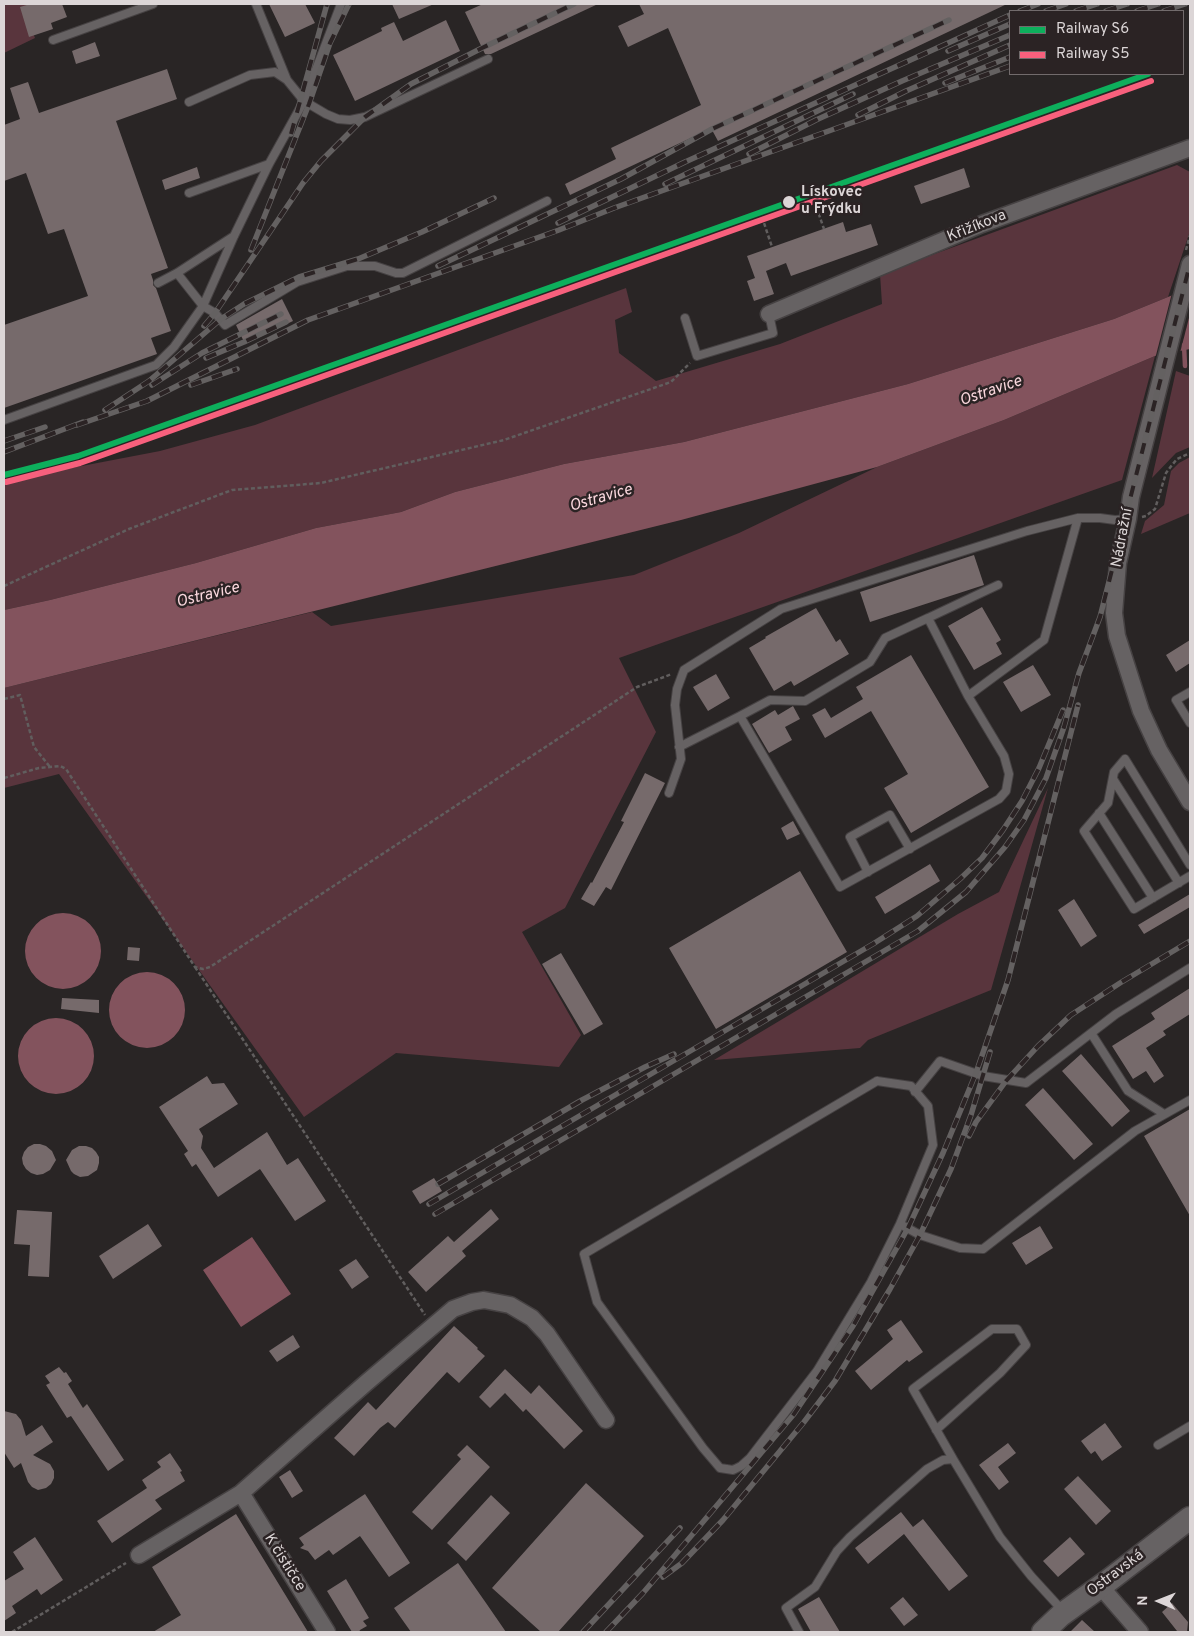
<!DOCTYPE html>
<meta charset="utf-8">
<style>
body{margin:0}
#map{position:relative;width:1194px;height:1636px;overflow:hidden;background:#292525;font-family:Overpass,sans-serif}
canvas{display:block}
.frame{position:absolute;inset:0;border:5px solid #dcd6d7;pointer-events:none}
.legend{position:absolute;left:1009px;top:10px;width:175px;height:65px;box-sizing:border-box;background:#2b2324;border:1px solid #726b6c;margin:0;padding:6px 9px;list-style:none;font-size:15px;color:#dcd6d7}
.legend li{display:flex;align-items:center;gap:10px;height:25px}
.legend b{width:25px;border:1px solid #726b6c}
.north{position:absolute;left:1134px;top:1576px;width:50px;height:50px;-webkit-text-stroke:4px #2b2324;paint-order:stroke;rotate:271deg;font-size:14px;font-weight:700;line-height:20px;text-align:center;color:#dcd6d7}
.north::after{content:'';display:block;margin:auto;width:18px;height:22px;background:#dcd6d7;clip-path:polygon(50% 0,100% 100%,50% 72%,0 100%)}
</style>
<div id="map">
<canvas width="1194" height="1636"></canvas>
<div class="frame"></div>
<ul class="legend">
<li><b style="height:6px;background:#0daf5c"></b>Railway S6</li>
<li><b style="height:6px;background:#f8607d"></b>Railway S5</li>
</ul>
<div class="north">N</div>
</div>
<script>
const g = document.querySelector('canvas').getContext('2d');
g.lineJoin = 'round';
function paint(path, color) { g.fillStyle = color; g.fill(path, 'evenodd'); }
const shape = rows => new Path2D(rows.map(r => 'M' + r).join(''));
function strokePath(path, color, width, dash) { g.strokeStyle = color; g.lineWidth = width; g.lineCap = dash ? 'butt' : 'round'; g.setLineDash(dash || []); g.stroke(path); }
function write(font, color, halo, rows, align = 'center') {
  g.font = font + ' Overpass,sans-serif'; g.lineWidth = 5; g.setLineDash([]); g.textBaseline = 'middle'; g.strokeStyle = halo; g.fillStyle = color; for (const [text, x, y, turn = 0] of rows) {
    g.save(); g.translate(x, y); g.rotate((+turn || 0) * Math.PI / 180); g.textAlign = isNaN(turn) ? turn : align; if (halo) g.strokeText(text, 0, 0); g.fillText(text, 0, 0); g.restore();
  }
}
const green = shape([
 [4,4,40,4,26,14,35,38,4,53],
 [1177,165,1190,172,1190,231,1168,297,1114,319,908,384,684,442,564,464,455,492,401,512,316,528,196,563,50,600,4,610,4,485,40,474,160,451,255,425,626,288,632,312,615,320,619,353,656,381,780,344,882,304,880,274],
 [1155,356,1122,480,619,658,656,732,565,908,522,932,581,1035,559,1067,396,1053,304,1117,59,774,4,788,4,688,312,612,331,626,634,575,739,533,877,467,1004,420],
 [1176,371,1190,376,1190,447,1176,453,1152,478],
 [1190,457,1190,513,1141,534,1145,521,1164,505,1171,471,1179,463],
 [1048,788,991,990,868,1040,860,1048,714,1060,958,914,999,892]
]);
const water = shape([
 [1190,288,1190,349,1155,356,1004,420,877,467,681,520,4,688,4,610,50,600,196,563,316,528,401,512,455,492,564,464,684,442,908,384,1114,319],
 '25 951a38 38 0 1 1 76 0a38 38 0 1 1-76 0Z',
 '109 1010a38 38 0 1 1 76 0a38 38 0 1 1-76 0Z',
 '18 1056a38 38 0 1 1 76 0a38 38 0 1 1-76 0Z',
 [252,1237,291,1294,241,1327,203,1270]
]);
const pier = shape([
 [1190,286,1190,314,1180,353,1155,359,1172,293]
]);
const stream = shape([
 [1184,345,1185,366]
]);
const building = shape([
 [30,4,62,4,67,17,51,23,53,29,29,37,20,7],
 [269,4,305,4,315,23,285,37],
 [392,4,434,4,399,19],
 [483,4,598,4,491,54,485,54,465,12],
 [639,4,657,5,1007,4,718,141,712,130,695,138,695,136,570,195,565,184,616,159,611,148,701,105,668,28,628,47,618,26,644,14],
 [446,20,460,51,355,101,333,55,382,31,381,28,394,22,403,41],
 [95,42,100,56,76,64,72,51],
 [167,69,177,99,116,121,168,268,151,274,153,280,153,285,156,288,171,331,151,338,157,354,4,408,4,325,88,296,64,229,48,234,26,173,4,181,4,125,20,119,10,88,28,82,39,113],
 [197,167,200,178,165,190,162,180],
 [964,168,970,187,921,204,914,186],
 [843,222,846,232,871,224,878,245,791,276,786,263,766,271,774,294,754,301,747,281,755,278,747,256],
 [282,299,293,321,245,344,236,325],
 [974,555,984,585,870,622,860,592],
 [982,607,1001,640,996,643,1002,654,974,670,948,626],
 [816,608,836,642,840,639,849,654,794,686,791,681,774,691,749,648,766,638,765,637],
 [1190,640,1190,663,1176,672,1166,655],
 [911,655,989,787,911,833,884,788,908,774,871,711,825,738,812,715,825,708,831,718,863,699,856,687],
 [1033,665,1051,695,1021,712,1003,682],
 [716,674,730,698,708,711,693,687],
 [793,706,800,719,785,727,792,740,769,753,752,724,775,710,778,715],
 [645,773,665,783,611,890,606,887,594,906,581,899,591,882,592,883,624,822,621,821],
 [793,821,800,834,787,840,781,828],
 [930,864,940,881,885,914,875,897],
 [800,871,847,952,716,1029,669,948],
 [1190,894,1190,907,1144,934,1138,925],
 [1074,899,1097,936,1081,947,1058,910],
 [128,947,140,948,139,961,127,960],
 [561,953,603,1024,584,1035,542,964],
 [1190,988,1190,1014,1163,1031,1166,1035,1146,1048,1164,1076,1154,1083,1146,1071,1133,1079,1112,1046,1155,1019,1151,1013],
 [62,998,99,1000,99,1013,61,1009],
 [1081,1054,1130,1111,1112,1127,1062,1071],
 [207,1076,212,1084,224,1083,238,1104,199,1129,203,1136,201,1148,214,1168,267,1132,287,1165,298,1158,326,1201,295,1221,260,1169,218,1197,196,1164,192,1167,184,1154,188,1151,159,1107],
 [1043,1088,1093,1144,1074,1160,1025,1105],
 [1190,1109,1190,1216,1144,1136],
 [34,1144,40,1144,46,1146,52,1151,56,1160,50,1170,43,1174,37,1175,31,1173,26,1169,23,1164,22,1158,24,1152,28,1147],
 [79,1146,86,1146,92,1148,96,1152,99,1157,99,1163,97,1170,88,1176,80,1177,74,1174,71,1171,66,1160,72,1150],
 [434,1178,442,1191,420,1204,412,1191],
 [491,1209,499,1219,462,1251,466,1256,426,1292,408,1272,448,1236,454,1242],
 [17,1210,52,1212,49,1277,28,1276,30,1245,14,1244],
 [148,1224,162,1246,113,1279,99,1256],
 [1040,1226,1053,1248,1026,1265,1012,1243],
 [356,1259,369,1277,352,1289,339,1270],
 [901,1320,923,1352,909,1362,907,1360,871,1390,855,1371,893,1339,887,1330],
 [454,1326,478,1348,477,1349,485,1356,459,1383,447,1372,395,1428,388,1422,380,1428,354,1456,334,1438,368,1402,376,1410],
 [293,1335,300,1347,277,1362,269,1351],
 [59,1367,64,1373,66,1372,72,1381,68,1384,83,1408,87,1404,124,1460,108,1471,71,1416,67,1418,46,1385,50,1383,45,1376],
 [505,1369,531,1394,539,1385,583,1431,564,1449,526,1409,523,1412,505,1393,490,1408,479,1397],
 [4,1411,16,1414,21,1420,26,1436,42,1425,53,1442,33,1455,50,1464,54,1471,54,1478,51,1484,46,1488,38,1490,32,1487,28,1482,21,1463,14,1468,4,1452],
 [1105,1423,1122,1447,1102,1461,1095,1451,1091,1454,1081,1441],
 [1008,1443,1016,1453,998,1467,1009,1482,999,1490,979,1465],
 [467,1445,490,1467,432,1530,412,1512,461,1459,457,1455],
 [170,1453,182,1471,180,1472,185,1481,155,1500,162,1509,112,1543,97,1521,147,1488,142,1480,161,1467,157,1462],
 [290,1470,303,1491,292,1498,279,1477],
 [1078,1476,1111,1511,1096,1525,1064,1489],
 [586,1483,644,1536,558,1632,541,1632,492,1588],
 [365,1494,410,1563,389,1577,360,1536,333,1555,329,1550,315,1560,308,1551,300,1548,304,1545,299,1538],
 [491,1495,510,1513,466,1561,447,1543],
 [901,1512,913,1527,923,1519,968,1576,949,1591,904,1534,868,1564,855,1548],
 [236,1514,308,1632,153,1632,181,1615,152,1567],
 [35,1537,63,1580,41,1595,37,1589,12,1606,16,1613,4,1621,4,1581,24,1569,13,1552],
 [1070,1537,1085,1554,1058,1577,1043,1561],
 [458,1563,486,1603,506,1632,411,1632,394,1608],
 [346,1579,369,1618,363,1621,367,1626,360,1630,359,1632,352,1632,327,1591],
 [819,1597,840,1632,811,1632,798,1609],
 [903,1597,918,1615,904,1626,890,1608],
 [1172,1603,1188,1622,1187,1632,1177,1631,1162,1612],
 [1082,1620,1095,1632,1070,1632]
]);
const path = shape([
 [810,189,824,229],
 [762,217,772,247],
 [1186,250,1190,235],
 [1142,517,1146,516,1155,509,1166,473,1172,465,1177,459,1190,453],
 [4,586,129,529,232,490,321,483,504,440,671,382,690,363],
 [4,699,20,695,34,747,50,767],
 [4,778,39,768,60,766,66,769,195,967,203,969,210,967,637,687,672,674],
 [195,967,425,1315],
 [12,1632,126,1563]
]);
const lane = shape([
 [256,4,287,80],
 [53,40,153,4],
 [189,102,250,75,275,72,287,80,304,101,326,114,338,119,350,120,365,117,488,59],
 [189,193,269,164],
 [177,273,203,306,215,313,225,325,297,282,347,266,375,266,396,273,403,273,547,201],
 [158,283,177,273,234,236],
 [685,318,697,356,773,333,769,314],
 [4,420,156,365,174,347,203,306,234,236,269,164,304,101,341,4],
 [1190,692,1176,700,1190,723],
 [968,696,928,618,998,585],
 [740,716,770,700,805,701,870,662,885,638,928,618],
 [679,747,740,716,840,887,999,799,1006,791,1009,774,1004,756,968,696,1044,640,1078,518],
 [1113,779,1179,883],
 [669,793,681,759,675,705,677,689,684,670,781,609,1027,531,1078,518,1100,518,1115,520,1128,519],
 [1099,813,1153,898],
 [1190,865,1125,759,1114,772,1108,803,1084,831,1134,909,1190,876],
 [868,872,850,837,890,815,910,849],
 [1091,1033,1128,1091,1164,1114],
 [877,1081,911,1086,928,1106,933,1145,900,1224,871,1282,817,1371,750,1458,741,1466,733,1470,720,1468,703,1448,597,1302,584,1254,877,1081],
 [915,1092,940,1061,983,1076,1026,1083,1116,1014,1190,968],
 [900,1224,920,1235,960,1248,983,1249,1135,1131,1190,1100],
 [936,1430,1000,1373,1026,1345,1017,1329,992,1329,913,1389,953,1459],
 [1158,1445,1190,1426],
 [799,1632,786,1608,815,1587,837,1551,850,1537,927,1469,943,1460,953,1459,1000,1537,1031,1576,1063,1611]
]);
const street = shape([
 [1190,264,1131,497,1128,519,1118,563,1114,613,1117,636,1141,711,1159,750,1190,802],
 [769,314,982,224,1190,148],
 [241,1493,327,1632],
 [139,1555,241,1493,366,1383,453,1309,472,1302,484,1300,510,1305,532,1318,547,1334,606,1420],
 [1101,1587,1140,1632]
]);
const secondary = shape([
 [1043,1632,1061,1615,1108,1581,1190,1518]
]);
const rail = shape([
 [1020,11,1038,4],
 [1046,11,1066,4],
 [1076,11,1097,4],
 [1106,11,1127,4],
 [1137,11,1158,4],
 [1164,11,1185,4],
 [948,51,1010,24],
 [945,83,1010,57],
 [858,115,906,91,1010,45],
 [291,134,327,4],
 [749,154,816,120,902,81,1010,35],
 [665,184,853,94],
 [558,223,685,162,1010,15],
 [251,250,309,104,330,43,349,4],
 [438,266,621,179,712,129,949,20],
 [204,326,215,313,303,183,321,161,365,117,411,84,482,48,574,4],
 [206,358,244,342,286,322],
 [152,385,202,353,281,314],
 [191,385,237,369],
 [105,410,149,381,221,319,244,304,299,277,358,259,422,232,494,198],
 [77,425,147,401,308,320,559,230,614,208,1010,66],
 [4,441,45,427],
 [4,452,83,422],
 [969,1136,976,1122,1006,1081,1038,1046,1071,1015,1120,983,1190,941],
 [438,1184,582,1100,645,1067,674,1054],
 [429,1204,873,944,917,916,960,879,982,858,1003,830,1022,801,1039,768,1063,710],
 [435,1214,918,931,966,892,1005,847,1024,820,1046,778,1064,727,1079,673,1100,617,1190,264],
 [663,1577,682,1563,723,1520,804,1422,835,1381,890,1289,920,1235,951,1169,971,1115,990,1052],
 [583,1632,680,1528],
 [606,1632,643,1593,794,1414,853,1326,908,1228,943,1153,976,1073,1008,980,1078,705]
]);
const rail1 = shape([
 [4,475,78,456,1148,74]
]);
const rail2 = shape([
 [6,482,80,463,1151,81]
]);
const markers = [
 [789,202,7,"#dcd6d7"]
];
const stopNames = [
 ["Lískovec",801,193],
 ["u Frýdku",801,210]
];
const streetNames = [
 ["Křižíkova",977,227,-22],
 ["Nádražní",1123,538,-79],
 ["K čističce",284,1563,58],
 ["Ostravská",1116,1574,-37]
];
const waterNames = [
 ["Ostravice",991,392,-19],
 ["Ostravice",601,499,-16],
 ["Ostravice",208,596,-14]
];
paint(green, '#59353d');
paint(water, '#83535d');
paint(pier, '#292525');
strokePath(stream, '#83535d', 4.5);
paint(building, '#766a6b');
strokePath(lane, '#464243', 10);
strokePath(street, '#464243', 19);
strokePath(secondary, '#464243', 25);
strokePath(path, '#615e5e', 2.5, [4, 2.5]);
strokePath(lane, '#666263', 8);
strokePath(street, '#666263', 16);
strokePath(secondary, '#666263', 22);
strokePath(rail, '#646161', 5.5);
strokePath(rail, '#2b2324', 4, [11]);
strokePath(rail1, '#0daf5c', 6);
strokePath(rail2, '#f8607d', 6);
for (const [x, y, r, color] of markers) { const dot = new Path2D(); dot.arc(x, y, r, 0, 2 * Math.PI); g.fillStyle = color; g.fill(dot); strokePath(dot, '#2b2324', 2); }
write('bold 15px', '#dcd6d7', '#2b2324', stopNames, 'left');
write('15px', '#dcd6d7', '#2b2324', streetNames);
write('italic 16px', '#fad7dd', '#2b2324', waterNames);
</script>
